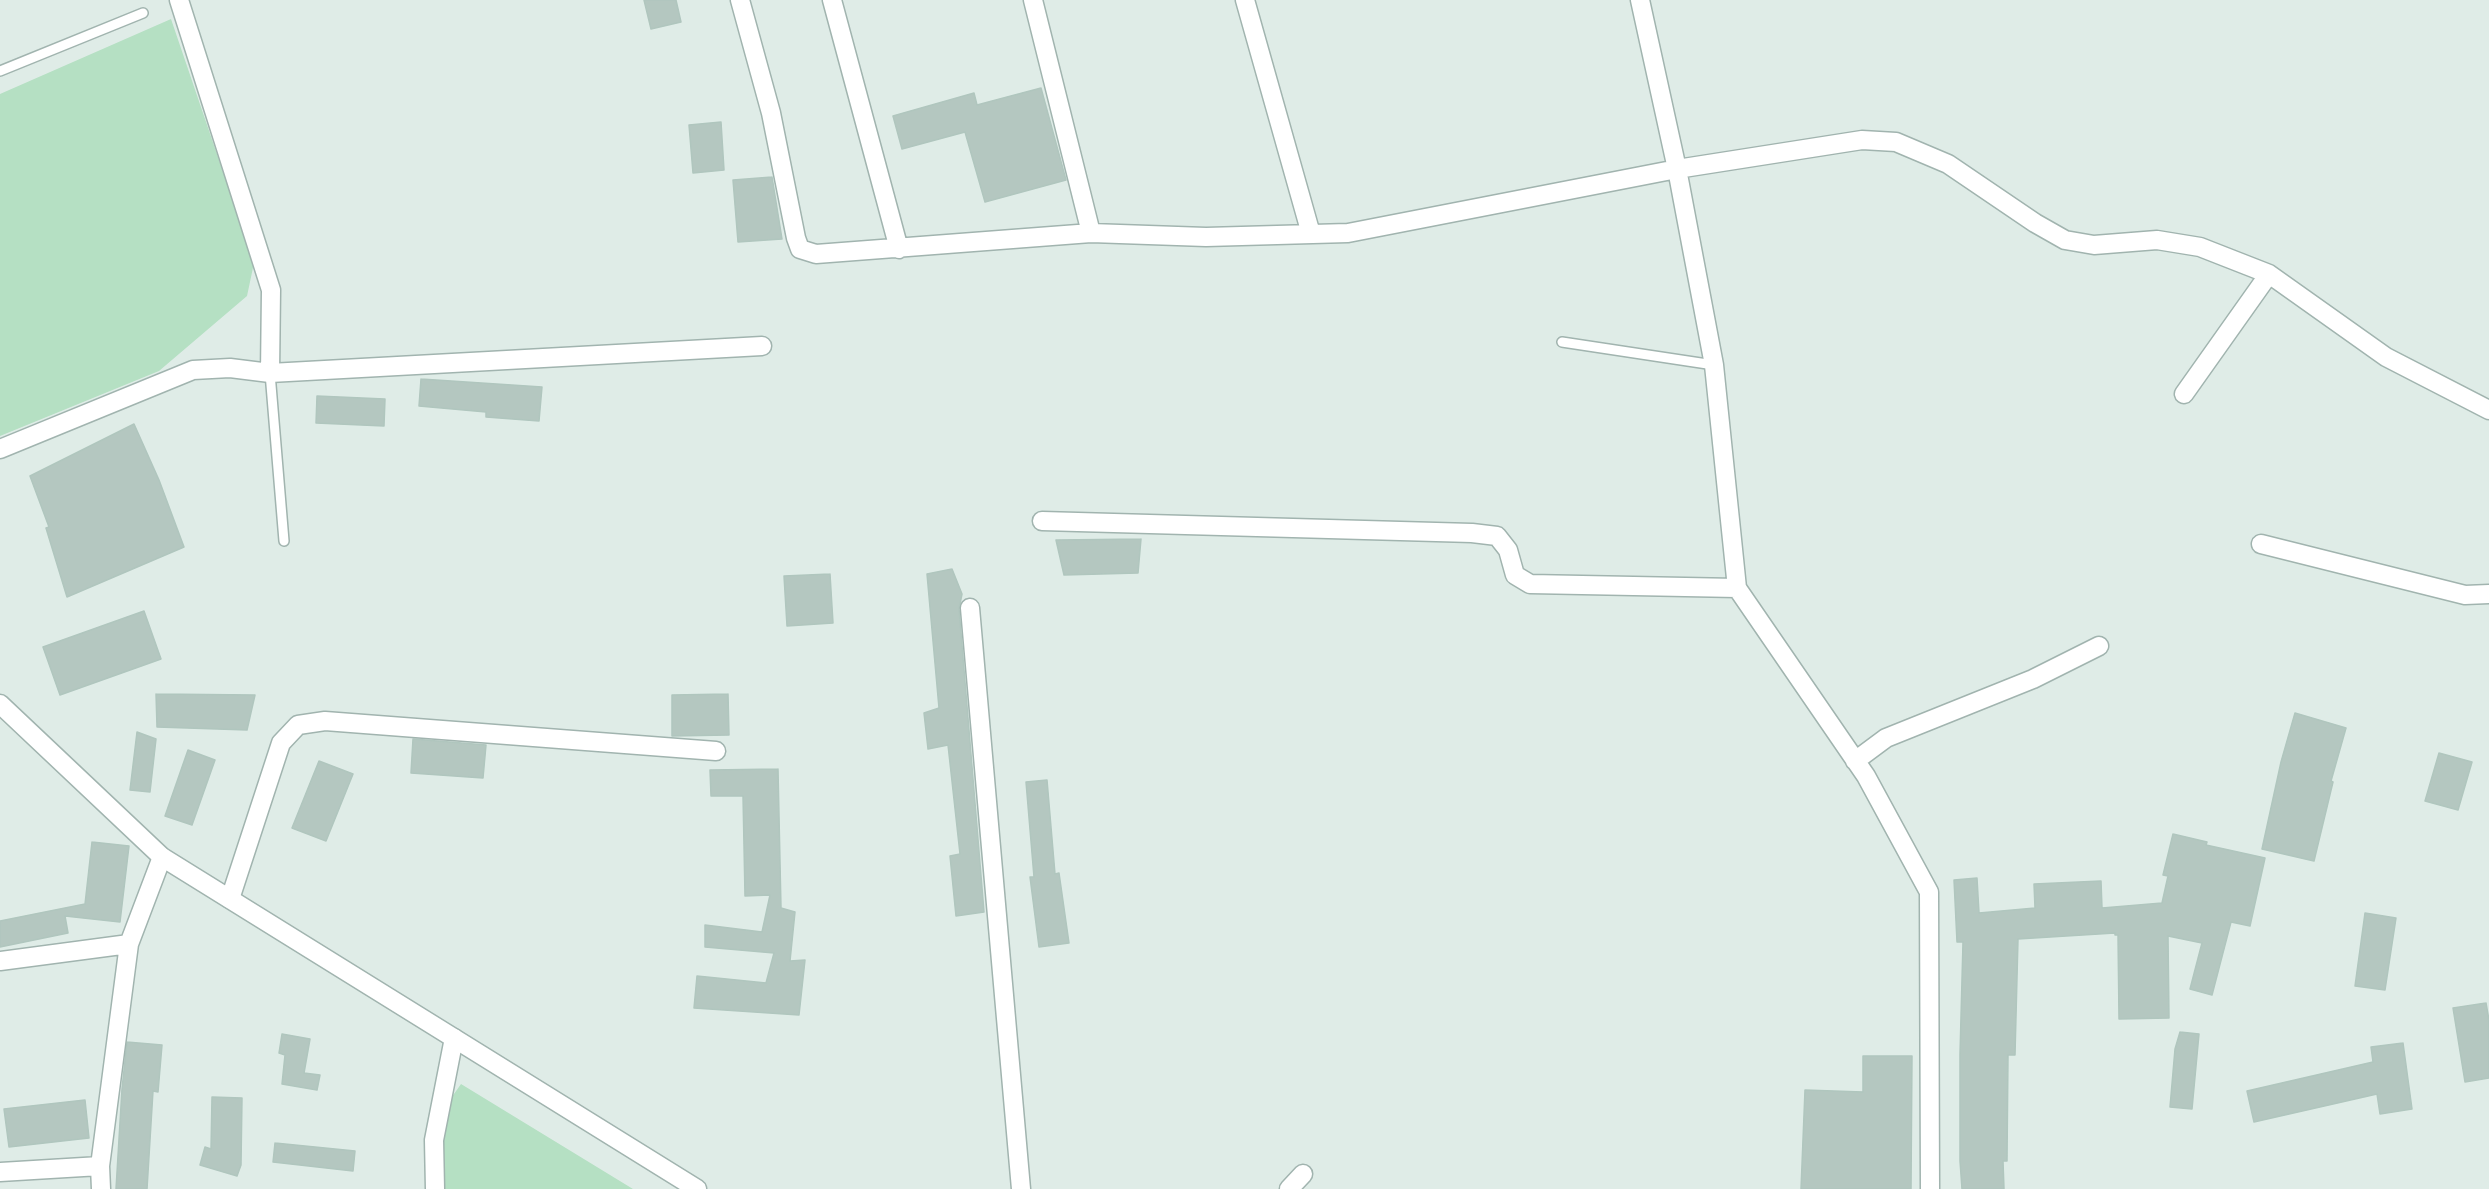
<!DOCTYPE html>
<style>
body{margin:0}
canvas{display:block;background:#dfece7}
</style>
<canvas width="2489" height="1189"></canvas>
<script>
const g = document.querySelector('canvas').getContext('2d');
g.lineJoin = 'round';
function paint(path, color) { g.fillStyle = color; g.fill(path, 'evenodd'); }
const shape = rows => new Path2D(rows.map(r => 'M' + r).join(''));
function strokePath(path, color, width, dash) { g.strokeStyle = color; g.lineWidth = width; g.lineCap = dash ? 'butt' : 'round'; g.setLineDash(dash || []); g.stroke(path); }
const green = shape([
 [171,19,254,263,247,296,159,371,0,436,0,94],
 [461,1084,633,1189,444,1189,442,1111]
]);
const building = shape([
 [644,0,676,0,681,22,651,29,644,0],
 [1041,88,1066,180,985,202,965,132,902,149,893,116,974,93,977,105,1041,88],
 [721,122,724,170,693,173,689,125,721,122],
 [772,177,782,239,738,242,733,180,772,177],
 [421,379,542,387,539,421,486,417,486,412,419,406,421,379],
 [317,396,385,399,384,426,316,423,317,396],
 [134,424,159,480,184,547,67,597,46,528,49,527,30,476,134,424],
 [1141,539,1138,573,1064,575,1056,540,1141,539],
 [952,569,962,594,959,609,984,912,956,916,950,856,960,854,948,745,928,749,924,713,939,708,927,574,952,569],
 [830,574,833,623,787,626,784,576,830,574],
 [144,611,161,659,60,695,43,647,144,611],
 [156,694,255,695,247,730,157,727,156,694],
 [728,694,729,735,672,736,672,695,728,694],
 [2295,713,2346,728,2331,781,2333,782,2314,861,2262,849,2281,762,2295,713],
 [137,732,156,739,150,792,130,790,137,732],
 [413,739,486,745,483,778,411,773,413,739],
 [188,750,215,760,192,825,165,816,188,750],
 [2439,753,2472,762,2458,810,2425,801,2439,753],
 [319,761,353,774,326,841,292,828,319,761],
 [778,769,781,908,795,912,790,961,805,960,799,1015,694,1008,697,976,766,983,774,953,705,947,705,925,762,932,770,895,745,896,743,796,711,796,710,770,778,769],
 [1047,780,1055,874,1059,873,1069,943,1039,947,1030,877,1034,877,1026,782,1047,780],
 [2173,834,2207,842,2206,845,2265,858,2250,926,2231,922,2212,995,2190,989,2202,943,2168,936,2169,1018,2119,1019,2118,935,2115,935,2115,933,2018,939,2015,1055,2008,1055,2007,1161,2003,1161,2004,1189,1962,1189,1960,1161,1960,1054,1963,942,1957,942,1954,880,1977,878,1979,913,2035,908,2034,884,2101,881,2102,908,2162,903,2168,876,2163,875,2173,834],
 [92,842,129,846,120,922,65,916,68,933,0,947,0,921,85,904,92,842],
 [2365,913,2396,918,2385,990,2355,986,2365,913],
 [2486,1003,2489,1020,2489,1078,2465,1082,2453,1008,2486,1003],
 [2180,1032,2199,1034,2192,1109,2170,1107,2175,1049,2180,1032],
 [282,1034,310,1039,304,1073,320,1075,317,1090,282,1084,285,1055,279,1053,282,1034],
 [127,1042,162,1045,158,1092,153,1091,147,1189,116,1189,122,1089,127,1042],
 [2403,1043,2412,1109,2380,1114,2377,1094,2254,1122,2247,1091,2373,1062,2371,1047,2403,1043],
 [1863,1056,1912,1056,1911,1189,1801,1189,1805,1090,1863,1092,1863,1056],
 [212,1097,242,1098,241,1165,237,1176,200,1165,205,1147,211,1149,212,1097],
 [85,1100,89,1138,9,1147,4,1109,85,1100],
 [275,1143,355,1151,353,1171,273,1162,275,1143]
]);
const service = shape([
 [0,71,143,13],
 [1562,342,1714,365],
 [270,373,284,541]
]);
const minor = shape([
 [179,0,271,290,270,373],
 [740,0,771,113,796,238,800,249,816,254,1091,233,1206,237,1348,233,1677,169,1862,140,1896,142,1948,164,2035,223,2065,240,2094,245,2157,240,2200,247,2269,274,2386,357,2489,410],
 [832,0,899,249],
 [1033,0,1091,233],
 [1245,0,1311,234],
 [1640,0,1677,169,1714,365,1737,588,1866,776,1929,892,1930,1189],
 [2184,394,2269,274],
 [0,449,193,370,230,368,270,373,762,346],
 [1042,521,1472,533,1497,536,1508,550,1515,575,1530,584,1737,588],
 [2261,544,2465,595,2489,594],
 [970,608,1021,1189],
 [1855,761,1886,738,2033,679,2099,646],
 [230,899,281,743,298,725,325,721,716,751],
 [0,961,129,944],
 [0,1172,100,1166],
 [101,1189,100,1166,129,944,162,857],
 [435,1189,434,1140,454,1038],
 [1289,1189,1303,1174]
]);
const tertiary = shape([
 [0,704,162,857,697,1189]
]);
paint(green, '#b5e0c3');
paint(building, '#b4c7c0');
strokePath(building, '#b0c6be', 1.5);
strokePath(service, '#a1b4af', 12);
strokePath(minor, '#a1b4af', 21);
strokePath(tertiary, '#a1b4af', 21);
strokePath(service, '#fff', 9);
strokePath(minor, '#fff', 18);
strokePath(tertiary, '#fff', 18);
</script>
